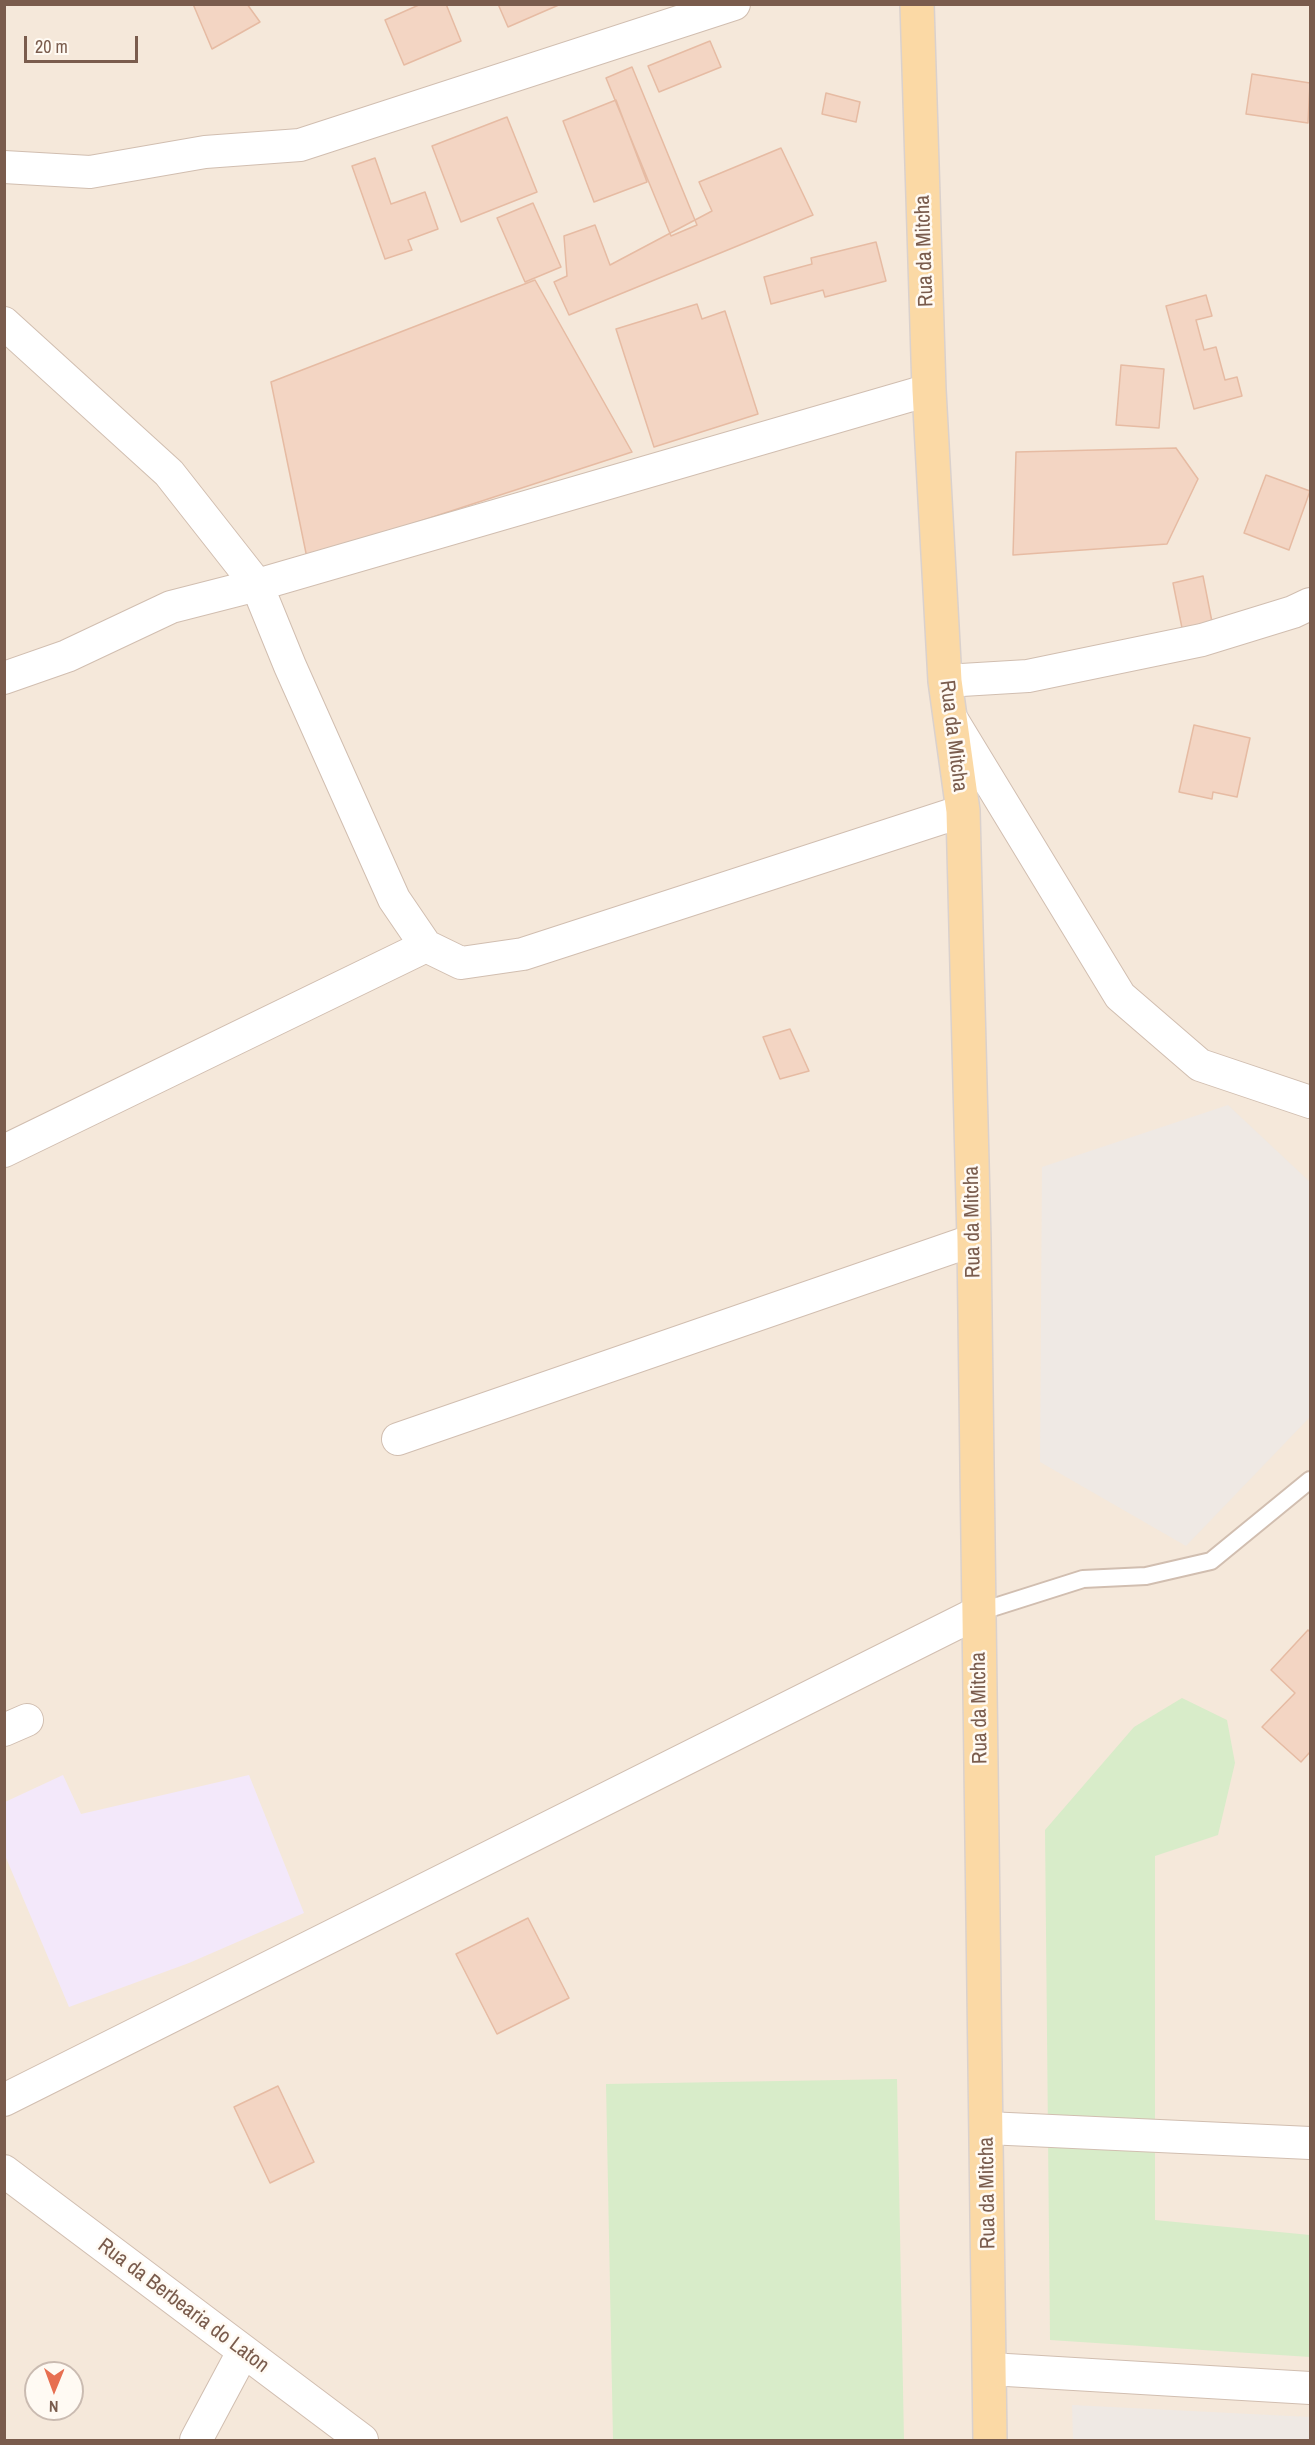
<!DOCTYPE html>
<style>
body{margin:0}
#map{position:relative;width:1315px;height:2445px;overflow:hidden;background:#fdf6ec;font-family:"Archivo Narrow",sans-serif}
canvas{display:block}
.frame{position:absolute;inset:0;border:6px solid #7a5c4d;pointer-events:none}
.north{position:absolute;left:24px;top:2361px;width:60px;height:60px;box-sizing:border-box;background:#fffaf3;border:2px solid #cabbb1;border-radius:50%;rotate:181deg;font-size:16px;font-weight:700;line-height:24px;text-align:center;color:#7a5c4d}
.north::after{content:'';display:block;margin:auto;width:21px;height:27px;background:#e76f51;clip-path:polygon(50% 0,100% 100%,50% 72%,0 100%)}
.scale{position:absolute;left:24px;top:36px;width:114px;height:27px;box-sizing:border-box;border:3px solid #7a5c4d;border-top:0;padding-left:8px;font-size:18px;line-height:21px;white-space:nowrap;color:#7a5c4d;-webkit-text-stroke:4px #fffaf3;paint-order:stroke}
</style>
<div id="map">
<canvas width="1315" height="2445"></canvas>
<div class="frame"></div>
<div class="north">N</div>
<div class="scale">20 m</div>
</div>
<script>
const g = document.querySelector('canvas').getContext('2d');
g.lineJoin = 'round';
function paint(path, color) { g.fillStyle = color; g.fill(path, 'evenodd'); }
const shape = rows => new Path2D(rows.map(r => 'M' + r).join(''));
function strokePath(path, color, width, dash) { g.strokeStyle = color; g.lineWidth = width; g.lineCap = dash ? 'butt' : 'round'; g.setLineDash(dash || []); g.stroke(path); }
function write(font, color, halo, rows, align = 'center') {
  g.font = font + ' "Archivo Narrow",sans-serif'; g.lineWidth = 5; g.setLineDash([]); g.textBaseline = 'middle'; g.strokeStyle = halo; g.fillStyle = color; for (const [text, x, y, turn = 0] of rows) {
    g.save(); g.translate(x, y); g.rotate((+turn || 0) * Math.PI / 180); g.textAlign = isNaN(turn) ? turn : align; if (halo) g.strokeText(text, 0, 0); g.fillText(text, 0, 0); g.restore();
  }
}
const residential = shape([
 [5,5,1310,5,1310,2440,5,2440],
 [36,2373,72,2373,72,2409,36,2409]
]);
const industrial = shape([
 [1228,1105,1310,1182,1310,1417,1186,1546,1040,1462,1042,1167],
 [1072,2405,1310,2417,1310,2440,1073,2440]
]);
const education = shape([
 [63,1775,81,1814,249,1775,304,1913,189,1963,69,2007,4,1853,5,1802]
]);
const green = shape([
 [1182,1698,1227,1720,1235,1763,1218,1835,1155,1856,1155,2220,1310,2235,1310,2357,1050,2340,1045,1830,1134,1727],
 [897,2079,904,2440,613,2440,606,2084]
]);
const building = shape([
 [193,4,247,4,260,22,212,49,193,4],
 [421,4,446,4,461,41,404,65,385,20,421,4],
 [498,4,561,4,508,27,498,4],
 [710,41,721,67,659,92,648,66,710,41],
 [632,67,697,225,671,236,606,78,632,67],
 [1252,74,1310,83,1308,123,1246,114,1252,74],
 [826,93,860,102,856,122,822,114,826,93],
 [616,100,647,182,594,202,563,121,616,100],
 [507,117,537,192,461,222,432,146,507,117],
 [781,148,813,215,569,315,554,282,567,276,564,236,595,225,610,265,712,211,699,182,781,148],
 [375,158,391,204,425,192,438,229,408,240,412,250,385,259,352,166,375,158],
 [533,203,561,267,525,282,497,218,533,203],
 [876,242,886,281,825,297,823,290,771,304,764,277,812,264,811,258,876,242],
 [535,280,632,452,307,558,271,382,535,280],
 [1206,295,1212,316,1196,320,1204,350,1216,347,1225,380,1237,377,1242,396,1194,409,1166,306,1206,295],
 [697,304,702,319,725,311,758,414,654,447,616,329,697,304],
 [1121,365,1164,369,1159,428,1116,425,1121,365],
 [1176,448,1198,479,1167,544,1013,555,1016,452,1176,448],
 [1266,475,1310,491,1289,550,1244,533,1266,475],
 [1203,576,1213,627,1183,633,1173,583,1203,576],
 [1194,725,1250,738,1237,797,1213,792,1212,799,1179,792,1194,725],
 [790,1029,809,1071,780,1079,763,1037,790,1029],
 [1308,1630,1310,1632,1310,1752,1301,1762,1262,1727,1295,1693,1271,1670,1308,1630],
 [528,1918,569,1998,497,2034,456,1954,528,1918],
 [278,2086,314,2162,270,2183,234,2107,278,2086]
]);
const service = shape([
 [979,1612,1083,1579,1146,1576,1211,1561,1310,1480]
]);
const minor = shape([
 [4,167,90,172,205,152,300,145,734,4],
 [4,323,169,473,257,585,290,666,394,899,426,946,461,963,523,954,963,811],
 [4,678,67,656,171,607,257,585,929,390],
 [945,681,1028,676,1202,640,1293,612,1310,604],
 [951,718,1120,996,1200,1065,1310,1102],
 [4,1151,426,946],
 [398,1439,974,1240],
 [4,1730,27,1720],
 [4,2100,979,1612],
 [987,2128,1310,2143],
 [4,2171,362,2440],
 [990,2369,1310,2388],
 [196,2440,243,2352]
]);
const primary = shape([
 [917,4,929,390,945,681,963,811,974,1240,990,2440]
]);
const streetNames = [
 ["Rua da Mitcha",925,251,-92],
 ["Rua da Mitcha",953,736,83],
 ["Rua da Mitcha",973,1222,-91],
 ["Rua da Mitcha",980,1708,-91],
 ["Rua da Mitcha",988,2193,-91],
 ["Rua da Berbearia do Laton",183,2306,37]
];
paint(residential, '#f5e8da');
paint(industrial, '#efe9e4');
paint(education, '#f3e8fa');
paint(green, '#d8ecc9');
paint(building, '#f3d5c3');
strokePath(building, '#e6bba3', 1.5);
strokePath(service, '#d1beb0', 20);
strokePath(minor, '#d1beb0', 34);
strokePath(primary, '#dad1cd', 36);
strokePath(service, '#fff', 16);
strokePath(minor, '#fff', 32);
strokePath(primary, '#fbd9a5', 33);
write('21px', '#7a5c4d', '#fffaf3', streetNames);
</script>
